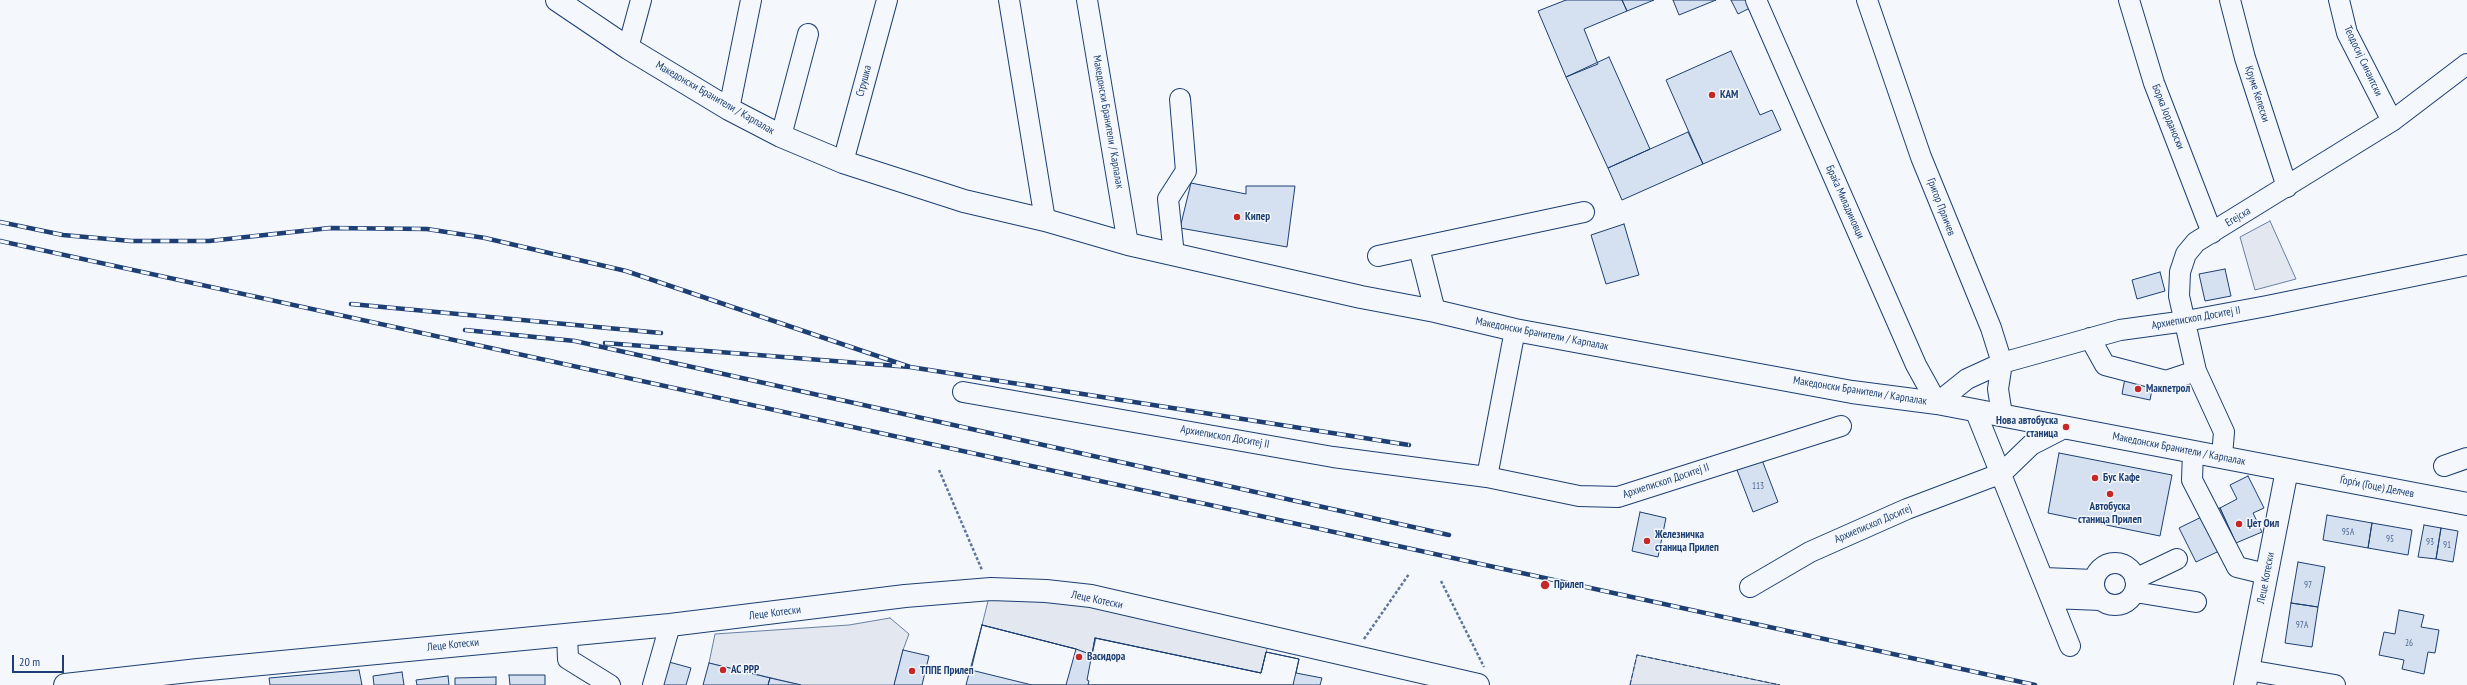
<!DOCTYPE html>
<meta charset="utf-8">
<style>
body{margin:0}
#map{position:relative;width:2467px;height:685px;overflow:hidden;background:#f4f7fb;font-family:"PT Sans Narrow",sans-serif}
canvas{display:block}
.scale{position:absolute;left:12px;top:655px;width:52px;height:18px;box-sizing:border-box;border:2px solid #1d3f73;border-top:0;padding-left:5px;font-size:12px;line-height:14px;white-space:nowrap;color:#1d3f73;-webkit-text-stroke:3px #f4f7fb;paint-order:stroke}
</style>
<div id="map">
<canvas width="2467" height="685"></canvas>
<div class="scale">20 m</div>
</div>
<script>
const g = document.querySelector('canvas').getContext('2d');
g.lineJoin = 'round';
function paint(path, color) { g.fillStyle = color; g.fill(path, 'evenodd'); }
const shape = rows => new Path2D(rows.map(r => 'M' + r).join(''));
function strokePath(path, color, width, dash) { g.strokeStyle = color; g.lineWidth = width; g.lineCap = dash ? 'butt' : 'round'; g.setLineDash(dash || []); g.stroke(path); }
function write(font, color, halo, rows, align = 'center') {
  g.font = font + ' "PT Sans Narrow",sans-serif'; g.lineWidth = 3; g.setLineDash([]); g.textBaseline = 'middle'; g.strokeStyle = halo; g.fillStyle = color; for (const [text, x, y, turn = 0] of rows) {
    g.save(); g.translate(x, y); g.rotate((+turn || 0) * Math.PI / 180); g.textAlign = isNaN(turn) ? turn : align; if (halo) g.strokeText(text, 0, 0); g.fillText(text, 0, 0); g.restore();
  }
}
const parking = shape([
 [2270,221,2296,279,2255,290,2240,237,2270,221],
 [991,589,1270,637,1261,673,1096,638,1092,655,1076,649,982,625,991,589],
 [890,618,909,634,903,650,894,685,801,685,709,663,715,634,849,625,890,618],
 [1637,655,1780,685,1630,685,1637,655]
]);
const building = shape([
 [1566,0,1622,0,1627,11,1584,29,1598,64,1566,77,1538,11,1566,0],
 [1622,0,1654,0,1627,11,1622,0],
 [1673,0,1716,0,1679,15,1673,0],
 [1731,0,1751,0,1754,6,1738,14,1731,0],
 [1731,51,1760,115,1772,110,1781,130,1703,164,1666,80,1731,51],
 [1609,57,1650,149,1608,168,1566,77,1609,57],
 [1688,132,1703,164,1622,200,1608,168,1688,132],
 [1191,183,1246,194,1246,186,1295,186,1287,247,1180,228,1191,183],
 [1624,224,1639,275,1606,284,1591,235,1624,224],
 [2225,269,2231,296,2205,301,2199,274,2225,269],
 [2160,272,2165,291,2137,299,2132,280,2160,272],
 [2125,378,2153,384,2150,400,2122,394,2125,378],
 [2059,453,2172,475,2160,536,2048,513,2059,453],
 [1762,460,1778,502,1753,512,1737,470,1762,460],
 [2248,476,2264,508,2253,513,2262,532,2236,543,2220,508,2237,499,2230,485,2248,476],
 [2220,508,2236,543,2196,562,2179,528,2220,508],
 [1640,512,1666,518,1658,557,1632,551,1640,512],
 [2327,515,2372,523,2368,548,2323,540,2327,515],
 [2372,523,2412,530,2408,555,2368,548,2372,523],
 [2424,525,2441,528,2436,559,2418,557,2424,525],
 [2441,528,2458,531,2453,562,2436,559,2441,528],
 [2298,562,2325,567,2318,607,2291,603,2298,562],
 [2291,603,2318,607,2312,647,2285,643,2291,603],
 [2399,610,2424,615,2421,627,2439,630,2435,653,2428,652,2424,674,2402,669,2404,660,2379,655,2384,632,2395,634,2399,610],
 [982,625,1076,649,1092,655,1095,638,1261,673,1266,652,1299,659,1296,673,1322,678,1320,685,966,685,982,625],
 [982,625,1076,649,1066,685,1032,685,971,670,982,625],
 [1095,638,1261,673,1266,652,1299,659,1293,685,1088,685,1089,681,1087,680,1095,638],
 [903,650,929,656,922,685,894,685,903,650],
 [669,662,691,668,686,685,663,685,669,662],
 [709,663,770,678,768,685,703,685,709,663],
 [359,670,362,685,270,685,269,678,359,670],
 [402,672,404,685,374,685,373,676,402,672],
 [509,675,545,675,545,685,510,685,509,675],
 [448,676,449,685,417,685,416,680,448,676],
 [496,677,496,685,455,685,455,678,496,677],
 [770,678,801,685,768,685,770,678]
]);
const path = shape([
 [939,470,982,570],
 [1441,581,1484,667],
 [1364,639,1409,574]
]);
const minor = shape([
 [1009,0,1045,220],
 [1087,0,1128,244],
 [1756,0,1916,365,1937,403,1967,379,2002,363,2120,330,2186,321,2267,306,2467,265],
 [1867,0,1921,157,1991,328,2002,363,1998,389,2002,415],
 [2129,0,2154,83,2212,233],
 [2230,0,2245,58,2287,187],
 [2339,0,2347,33,2392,121],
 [628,48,641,0],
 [729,109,751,0],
 [781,136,808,34],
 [843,162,887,0],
 [1419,248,1435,311],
 [1174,255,1168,199,1186,171,1180,99],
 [1378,256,1584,212],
 [2090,338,2105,365,2166,381,2196,371],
 [963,392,1333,457,1487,477,1579,496,1618,497,1841,426],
 [1975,410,2070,646],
 [2193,452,2192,480,2237,567,2266,574],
 [2222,456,2224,432,2196,371,2179,296,2180,272,2186,254,2196,242,2392,121,2467,64],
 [2444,466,2467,458],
 [1487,477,1515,330],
 '2094 584a21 21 0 1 1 42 0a21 21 0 1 1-42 0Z',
 [2044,578,2094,580],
 [2135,579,2177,559],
 [1750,587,1810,552,1907,509,2002,473,2031,445,2066,427],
 [2135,592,2196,602],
 [2051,598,2101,600],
 [567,634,568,659,610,685],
 [2248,670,2335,685],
 [653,685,670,625]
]);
const major = shape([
 [557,0,628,48,729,109,781,136,843,162,964,201,1045,220,1128,244,1361,297,1435,311,1515,330,1852,392,1937,403,2467,504],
 [65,685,198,670,670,625,905,596,991,589,1046,591,1091,596,1478,685],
 [2245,685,2287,470]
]);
const rail = shape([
 [0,222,63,235,131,241,209,241,330,228,427,229,485,238,626,271,910,367],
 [0,241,2035,685],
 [351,304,661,333],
 [465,330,575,341,1449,535],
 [605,343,910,367,1409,445]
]);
const fence = shape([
 [1630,685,1637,655,1780,685]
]);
const markers = [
 [1712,95,4,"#c62828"],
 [1237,217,4,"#c62828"],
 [2138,389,4,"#c62828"],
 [2066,427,4,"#c62828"],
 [2095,478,4,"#c62828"],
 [2110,494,4,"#c62828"],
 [2239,524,4,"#c62828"],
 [1647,541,4,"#c62828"],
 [1545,585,5,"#c62828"],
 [1079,657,4,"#c62828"],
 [723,670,4,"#c62828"],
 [912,671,4,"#c62828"]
];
const numberNames = [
 ["113",1758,486],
 ["95А",2348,532],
 ["95",2390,539],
 ["93",2430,542],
 ["91",2447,545],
 ["97",2308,585],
 ["97А",2302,625],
 ["26",2409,643]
];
const streetNames = [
 ["Теодосиј Синаитски",2363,61,65],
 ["Струшка",864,81,-75],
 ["Круме Кепески",2257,94,72],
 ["Македонски Бранители / Карпалак",715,98,30],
 ["Борка Јорданоски",2168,117,68],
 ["Македонски Бранители / Карпалак",1108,122,80],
 ["Браќа Миладиновци",1845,202,66],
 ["Григор Прличев",1941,207,69],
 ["Егејска",2238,217,-31],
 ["Архиепископ Доситеј II",2196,318,-10],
 ["Македонски Бранители / Карпалак",1542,334,11],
 ["Македонски Бранители / Карпалак",1860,391,9],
 ["Архиепископ Доситеј II",1225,437,10],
 ["Македонски Бранители / Карпалак",2179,449,11],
 ["Архиепископ Доситеј II",1666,481,-18],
 ["Ѓорѓи (Гоце) Делчев",2377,487,11],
 ["Архиепископ Доситеј",1873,524,-23],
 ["Леце Котески",2266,578,-79],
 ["Леце Котески",1097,600,12],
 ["Леце Котески",775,613,-7],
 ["Леце Котески",453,645,-6]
];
const poiNames = [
 ["КАМ",1720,95],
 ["Кипер",1245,217],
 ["Макпетрол",2146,389],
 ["Нова автобуска",2058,421,"right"],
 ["станица",2058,434,"right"],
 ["Бус Кафе",2103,478],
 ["Автобуска",2110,507,"center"],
 ["станица Прилеп",2110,520,"center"],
 ["Џет Оил",2247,524],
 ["Железничка",1655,535],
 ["станица Прилеп",1655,548],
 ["Прилеп",1554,585],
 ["Васидора",1087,657],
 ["АС РРР",731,670],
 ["ТППЕ Прилеп",920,671]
];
paint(parking, '#e3e8f0');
strokePath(parking, '#687fa3', 1);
paint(building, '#d5e0f0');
strokePath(building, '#1d3f73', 1);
strokePath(minor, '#1d3f73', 22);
strokePath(major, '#1d3f73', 24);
strokePath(path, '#5e769c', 2.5, [3, 2]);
strokePath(minor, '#f4f7fb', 20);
strokePath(major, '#f4f7fb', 22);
strokePath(rail, '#1d3f73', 4.5);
strokePath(rail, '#f4f7fb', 3, [9]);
strokePath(fence, '#1d3f73', 1, [5, 2]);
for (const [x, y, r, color] of markers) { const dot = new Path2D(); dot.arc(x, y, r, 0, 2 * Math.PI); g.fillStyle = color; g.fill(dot); strokePath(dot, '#f4f7fb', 1.5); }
write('9px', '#4b6792', null, numberNames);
write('11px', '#1d3f73', '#f4f7fb', streetNames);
write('bold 11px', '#1d3f73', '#f4f7fb', poiNames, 'left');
</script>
